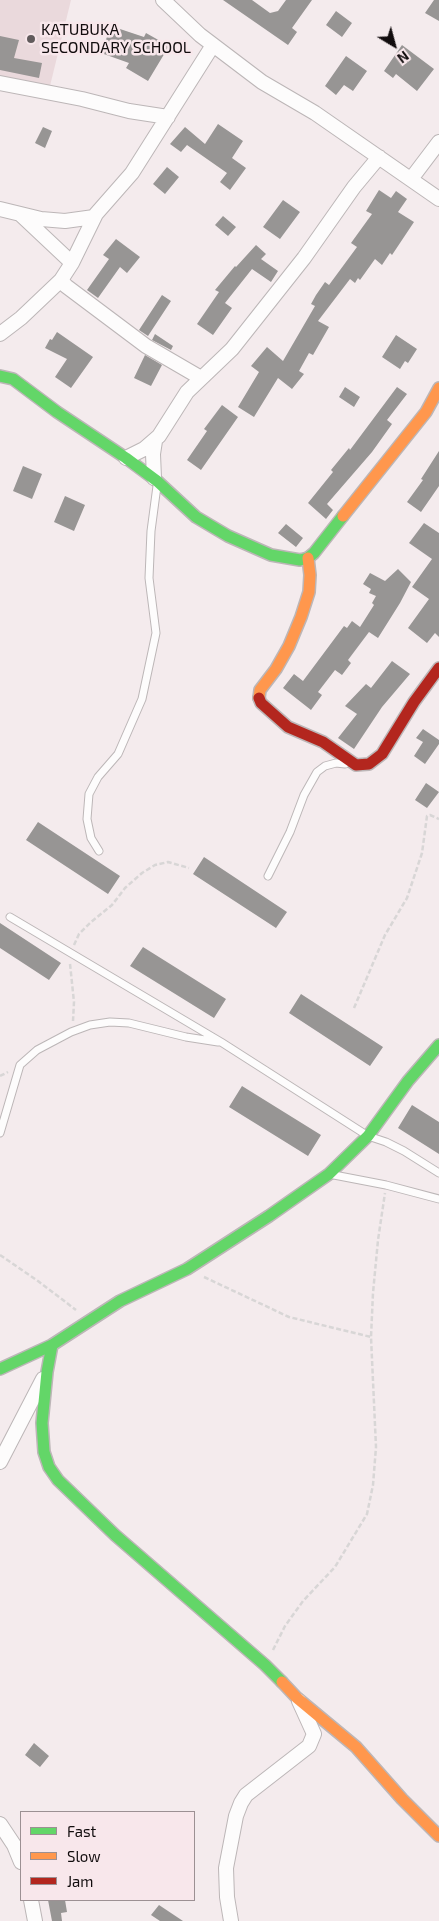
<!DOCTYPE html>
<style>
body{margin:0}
#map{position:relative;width:439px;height:1921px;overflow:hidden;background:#f4ebed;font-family:"Exo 2",sans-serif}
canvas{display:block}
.legend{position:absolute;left:20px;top:1811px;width:175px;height:90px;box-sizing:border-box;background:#f8e7eb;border:1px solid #9c9093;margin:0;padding:6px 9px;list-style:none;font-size:15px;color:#120d0e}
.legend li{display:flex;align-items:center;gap:10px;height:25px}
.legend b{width:25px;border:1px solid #9c9093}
.north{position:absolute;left:369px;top:20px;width:50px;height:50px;-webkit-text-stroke:4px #f8e7eb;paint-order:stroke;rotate:143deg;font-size:14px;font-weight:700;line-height:20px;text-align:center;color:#120d0e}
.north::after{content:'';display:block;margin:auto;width:18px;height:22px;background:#120d0e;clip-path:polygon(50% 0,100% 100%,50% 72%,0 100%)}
</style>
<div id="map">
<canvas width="439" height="1921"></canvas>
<ul class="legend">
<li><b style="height:6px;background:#63d668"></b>Fast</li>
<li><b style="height:6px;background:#ff974d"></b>Slow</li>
<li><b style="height:6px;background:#b3261e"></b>Jam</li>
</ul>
<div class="north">N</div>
</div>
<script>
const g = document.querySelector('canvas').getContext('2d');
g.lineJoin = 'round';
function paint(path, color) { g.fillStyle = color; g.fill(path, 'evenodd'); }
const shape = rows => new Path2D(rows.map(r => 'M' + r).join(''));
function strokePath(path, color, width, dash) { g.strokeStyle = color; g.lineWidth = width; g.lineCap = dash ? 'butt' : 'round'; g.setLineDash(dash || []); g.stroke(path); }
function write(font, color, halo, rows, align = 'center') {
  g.font = font + ' "Exo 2",sans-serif'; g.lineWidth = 5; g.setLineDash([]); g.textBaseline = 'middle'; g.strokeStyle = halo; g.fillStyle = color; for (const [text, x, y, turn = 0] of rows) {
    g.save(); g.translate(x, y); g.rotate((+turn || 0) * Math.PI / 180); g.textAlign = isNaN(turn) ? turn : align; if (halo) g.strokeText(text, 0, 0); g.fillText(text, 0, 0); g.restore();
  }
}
const built = shape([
 [0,0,71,0,49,90,0,78]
]);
const building = shape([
 [223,0,252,0,270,13,278,11,286,0,312,0,292,28,297,32,288,45],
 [434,0,439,0,439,21,425,13],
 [336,11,352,23,342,37,326,25],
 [111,26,144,37,146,33,169,46,148,81,126,68,129,63,101,53],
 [0,36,19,40,14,58,42,63,39,78,0,70],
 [402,45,434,69,417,91,396,74,393,78,384,71],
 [346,56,367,71,353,91,344,85,336,95,325,86],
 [218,124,243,141,232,158,246,168,230,190,220,182,227,173,187,145,181,152,170,144,185,127,205,144],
 [43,127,52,131,45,148,35,143],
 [167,167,179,177,165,194,153,184],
 [379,190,391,198,396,191,407,199,398,212,414,222,392,255,390,253,382,265,375,259,360,280,358,278,355,283,350,279,318,321,329,327,313,355,309,353,299,371,304,374,292,389,278,378,254,417,238,407,259,372,251,366,267,347,283,361,315,306,311,304,316,295,325,282,329,285,357,247,351,243,372,214,366,211],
 [283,200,300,212,280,239,263,227],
 [223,216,236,227,228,236,215,225],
 [116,239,140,257,127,273,120,267,98,298,87,290,109,259,103,255],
 [256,245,266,254,261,259,278,271,271,282,252,269,225,303,232,308,213,335,197,324,219,292,215,290,235,266,236,267],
 [162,295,171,301,148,336,139,330],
 [57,332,93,357,71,388,55,377,67,359,45,348,50,339,52,340],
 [155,334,173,346,171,350,152,340],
 [396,335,417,349,408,363,405,361,400,369,382,357],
 [145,355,162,365,151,386,134,378],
 [345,387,360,397,354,407,339,397],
 [397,387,407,394,387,420,392,424,372,452,327,504,333,510,326,519,308,503,333,472,331,470,349,448,350,450],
 [222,405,238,417,201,470,187,460,207,431,204,429],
 [439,451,439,486,421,512,407,502,423,480,421,479],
 [23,466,42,474,32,499,13,491],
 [65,496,85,505,74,531,54,522],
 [424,523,439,533,439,637,435,633,427,643,408,628,429,599,412,587,432,559,409,543],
 [286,524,303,538,296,547,278,533],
 [398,569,411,582,400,603,378,638,369,632,348,660,351,663,342,675,335,670,318,692,322,695,311,710,283,688,294,674,303,681,344,626,347,628,352,621,360,627,374,605,372,603,376,596,369,593,371,589,363,584,370,573,385,581],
 [392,661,410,674,382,707,354,749,338,738,357,714,345,706,366,684,371,688],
 [423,729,439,740,439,744,425,764,414,756,423,742,416,738],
 [426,783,439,792,427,808,415,800],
 [38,822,120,876,108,894,26,840],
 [204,857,287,912,276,928,193,874],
 [0,923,61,963,49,980,0,948],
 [143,947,226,999,214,1018,130,966],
 [301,994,383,1047,370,1066,289,1013],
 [242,1086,321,1135,308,1156,229,1107],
 [412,1105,439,1122,439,1154,398,1128],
 [34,1743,49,1756,40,1767,25,1755],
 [48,1900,65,1900,67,1912,61,1913,62,1921,52,1921],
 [159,1905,183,1921,160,1921,151,1915]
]);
const path = shape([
 [74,945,79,934,91,922,112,905,125,888,142,873,155,865,168,862,189,868],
 [70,964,74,1002,73,1021],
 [354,1008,385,935,407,898,422,853,427,816,430,815,439,819],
 [0,1076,8,1072],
 [0,1255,38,1281,76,1310],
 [204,1277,289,1317,371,1337],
 [273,1650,285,1626,303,1601,335,1567,367,1514,373,1485,376,1447,371,1337,373,1293,378,1240,385,1193]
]);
const lane = shape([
 [99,851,91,838,87,819,89,794,98,777,118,754,142,699,156,633,149,578,151,531,157,486],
 [268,876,290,832,304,795,317,772,325,766,336,763,345,764],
 [10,917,221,1042,368,1136,386,1142,404,1151,439,1173],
 [0,1133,20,1065,37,1050,71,1032,90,1025,110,1022,129,1023,186,1037,218,1042],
 [334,1175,386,1185,439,1199]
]);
const street = shape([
 [163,0,200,35,262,82,315,113,439,199],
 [0,83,82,99,129,111,168,117],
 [411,179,439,142],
 [0,209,41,219,65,221,94,217],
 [21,215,72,263],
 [61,280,66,286,146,346,201,378],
 [0,334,21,318,61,280,72,263,96,214,132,173,213,45],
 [126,458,144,449,159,436,187,392,232,349,304,258,354,187,379,157],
 [154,478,153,454,155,441],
 [0,1462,43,1379],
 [0,1824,14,1845,21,1862],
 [31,1900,35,1921],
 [231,1921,227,1897,226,1868,236,1816,241,1803,246,1795,309,1746,314,1734,299,1701]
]);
const fast = shape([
 [0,376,13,379,57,412,126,458,157,481,196,517,228,536,271,555,300,560,308,558,314,553,343,516],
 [52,1345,47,1372,42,1423,44,1452,49,1467,58,1480,115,1535,265,1665,282,1682],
 [0,1369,52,1345,120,1301,187,1269,269,1216,329,1174,368,1136,408,1081,439,1045]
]);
const slow = shape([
 [343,516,426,412,439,388],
 [259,698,260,690,276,669,289,646,301,617,309,592,310,575,308,558],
 [282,1682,297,1698,356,1747,402,1799,439,1836]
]);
const jam = shape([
 [259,698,261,703,288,727,323,742,356,765,369,764,382,754,414,702,439,668]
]);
const markers = [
 [31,39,5,"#615b5c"]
];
const poiNames = [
 ["KATUBUKA",41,30],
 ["SECONDARY SCHOOL",41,48]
];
paint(built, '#ead9dc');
paint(building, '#979594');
strokePath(lane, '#bcb6b7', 9);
strokePath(street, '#bcb6b7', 16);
strokePath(fast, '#bcb6b7', 14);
strokePath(slow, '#bcb6b7', 14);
strokePath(jam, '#bcb6b7', 14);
strokePath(path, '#d8d6d6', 2.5, [5, 2.5]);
strokePath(lane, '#fdfcfc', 7);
strokePath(street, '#fdfcfc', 14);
strokePath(fast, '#63d668', 11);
strokePath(slow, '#ff974d', 11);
strokePath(jam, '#b3261e', 11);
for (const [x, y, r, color] of markers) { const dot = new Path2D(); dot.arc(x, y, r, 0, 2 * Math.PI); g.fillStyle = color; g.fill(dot); strokePath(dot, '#f8e7eb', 2); }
write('16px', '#120d0e', '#f8e7eb', poiNames, 'left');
</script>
